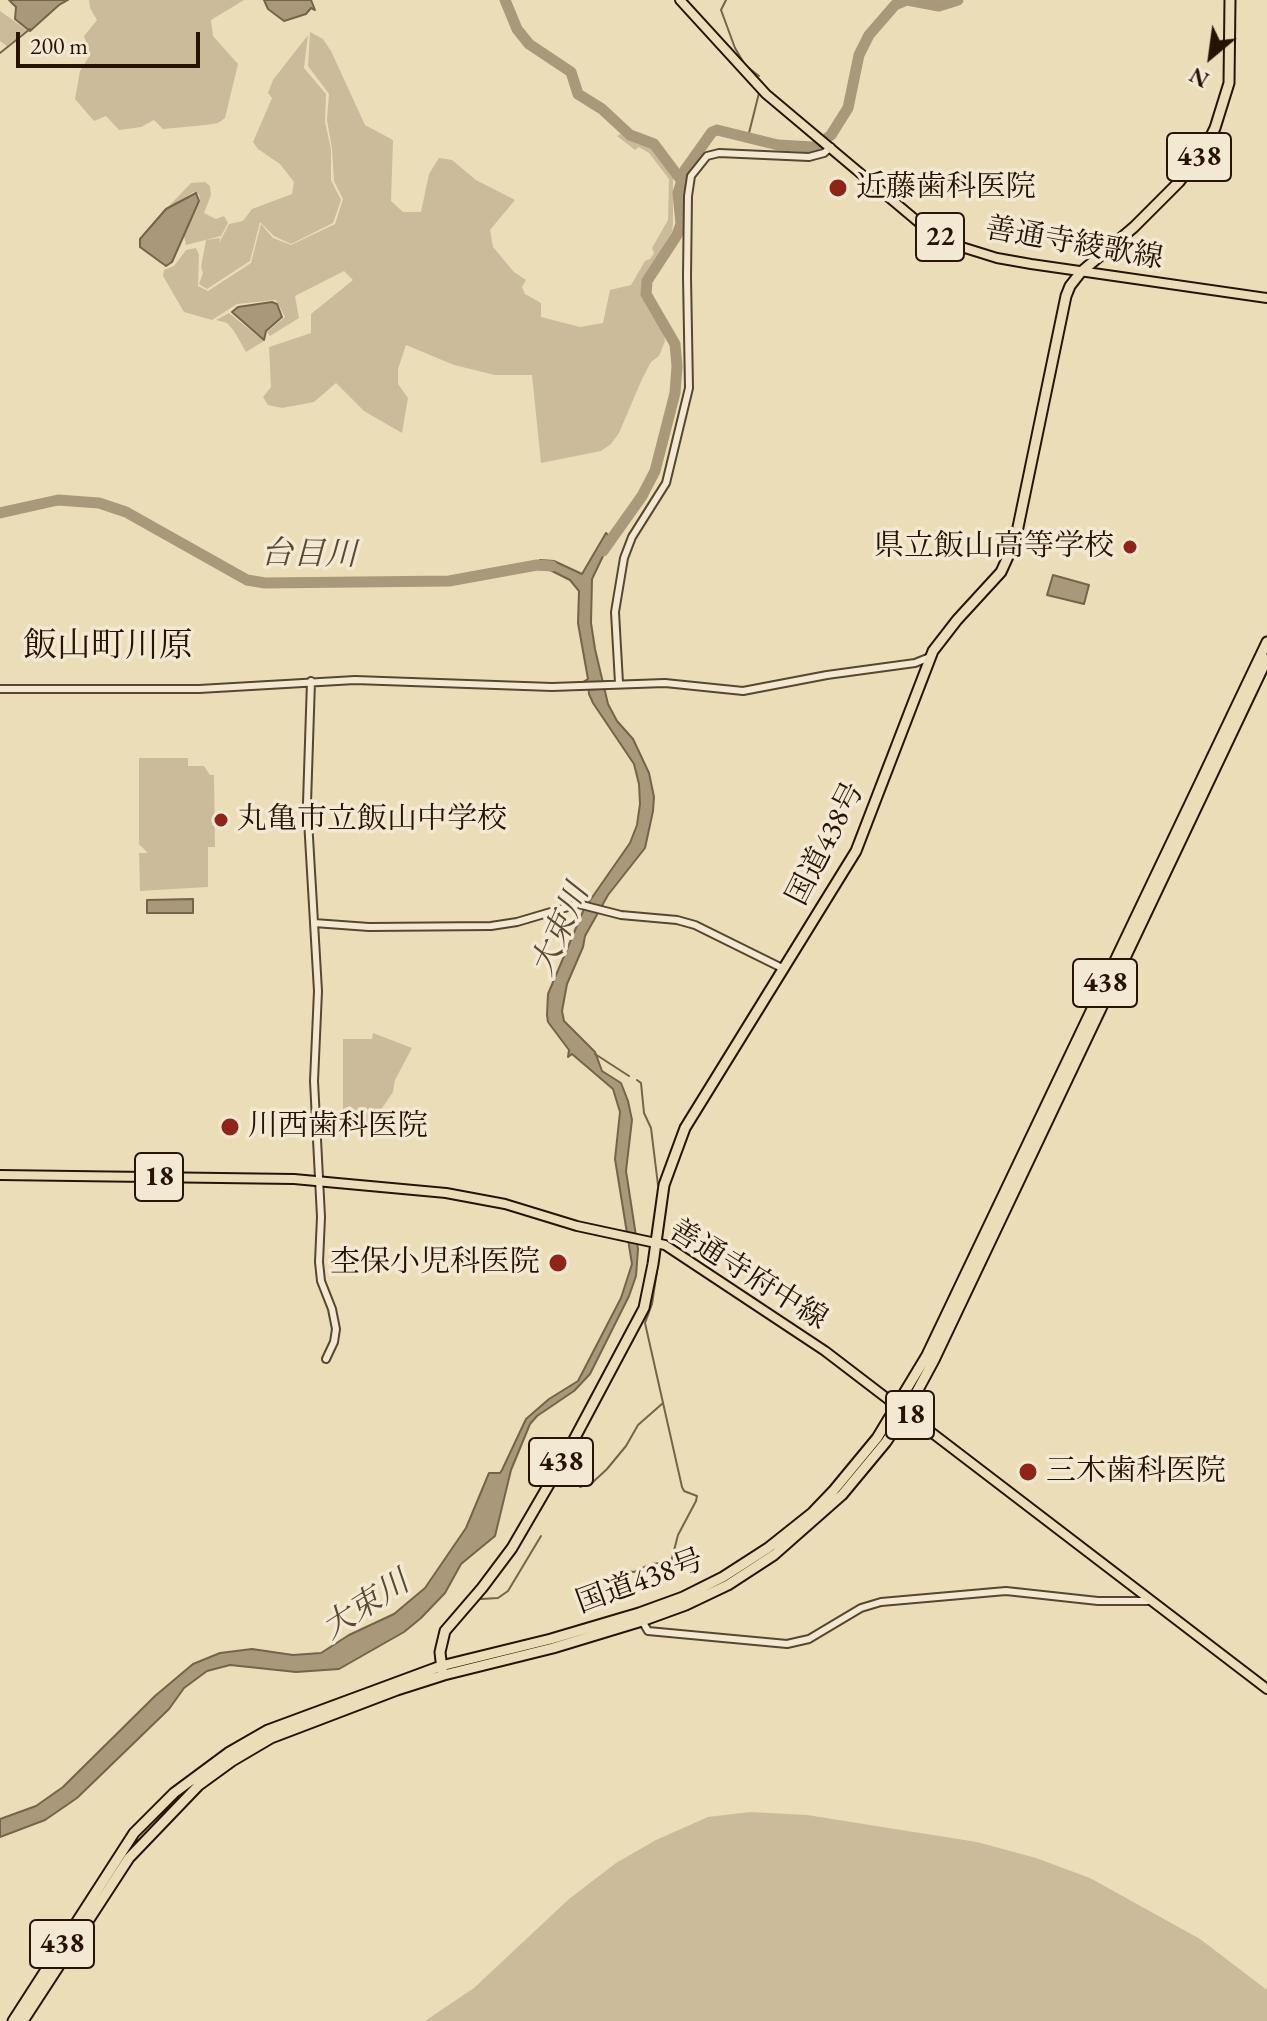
<!DOCTYPE html>
<meta charset="utf-8">
<style>
body{margin:0}
#map{position:relative;width:1267px;height:2021px;overflow:hidden;background:#ecddb9;font-family:"EB Garamond",serif}
canvas{display:block}
.north{position:absolute;left:1171px;top:16px;width:80px;height:80px;-webkit-text-stroke:6px #f3e9d2;paint-order:stroke;rotate:209deg;font-size:22px;font-weight:700;line-height:32px;text-align:center;color:#271400}
.north::after{content:'';display:block;margin:auto;width:28px;height:36px;background:#271400;clip-path:polygon(50% 0,100% 100%,50% 72%,0 100%)}
.scale{position:absolute;left:16px;top:32px;width:184px;height:36px;box-sizing:border-box;border:4px solid #271400;border-top:0;padding-left:10px;font-size:24px;line-height:28px;white-space:nowrap;color:#271400;-webkit-text-stroke:6px #f3e9d2;paint-order:stroke}
</style>
<div id="map">
<canvas width="1267" height="2021"></canvas>
<div class="north">N</div>
<div class="scale">200 m</div>
</div>
<script>
const g = document.querySelector('canvas').getContext('2d');
g.lineJoin = 'round';
function paint(path, color) { g.fillStyle = color; g.fill(path, 'evenodd'); }
const shape = rows => new Path2D(rows.map(r => 'M' + r).join(''));
function strokePath(path, color, width, dash) { g.strokeStyle = color; g.lineWidth = width; g.lineCap = dash ? 'butt' : 'round'; g.setLineDash(dash || []); g.stroke(path); }
function write(font, color, halo, rows, align = 'center') {
  g.font = font + ' "EB Garamond","Noto Serif JP",serif'; g.lineWidth = 7; g.setLineDash([]); g.textBaseline = 'middle'; g.strokeStyle = halo; g.fillStyle = color; for (const [text, x, y, turn = 0] of rows) {
    g.save(); g.translate(x, y); g.rotate((+turn || 0) * Math.PI / 180); g.textAlign = isNaN(turn) ? turn : align; if (halo) g.strokeText(text, 0, 0); g.fillText(text, 0, 0); g.restore();
  }
}
const green = shape([
 [89,0,244,0,211,20,213,36,238,64,225,118,218,123,206,125,163,129,154,120,141,127,119,130,106,116,94,121,75,99,80,71,90,55,84,36,97,20,90,8],
 [0,11,27,30,7,46,0,41],
 [310,32,323,39,331,51,365,125,393,140,391,201,403,212,421,212,429,174,439,158,452,160,476,180,515,200,490,230,493,247,514,272,526,280,522,287,525,294,541,303,541,317,580,327,603,323,610,290,631,285,645,261,650,259,654,253,652,248,668,220,669,179,649,153,639,147,635,150,617,136,620,134,642,142,655,150,673,176,673,224,672,232,644,278,643,293,663,325,665,341,659,356,651,362,642,379,619,433,611,444,601,451,541,463,532,375,495,375,454,365,406,345,398,369,398,384,408,398,402,433,364,411,336,383,314,402,282,408,268,405,263,397,271,387,269,347,311,333,311,314,353,280,344,271,295,296,299,318,270,336,267,332,285,317,276,300,237,304,212,320,184,312,163,276,164,270,174,266,186,250,196,248,199,255,198,286,208,291,251,263,261,224,273,238,291,245,335,224,343,199,334,181,332,149,327,120,329,94,308,66],
 [308,35,304,68,326,94,325,122,331,149,331,180,341,200,333,223,291,244,274,236,260,222,250,261,207,289,199,284,203,273,201,267,206,240,220,238,219,243,229,224,243,221,252,209,292,194,294,182,280,164,258,149,253,142,272,98,268,93,273,80],
 [205,182,210,186,211,195,204,213,216,219,224,216,228,223,221,236,186,245,184,236,200,202,199,194,193,192,174,206,168,207,191,183],
 [229,313,264,341,246,352,234,331,227,323,216,320],
 [139,758,188,758,188,766,204,766,210,775,214,775,215,847,208,847,208,887,140,891,139,853,148,853,139,844],
 [373,1033,412,1048,395,1080,393,1092,380,1111,378,1129,343,1128,343,1039,372,1039],
 [750,1812,807,1815,977,1842,1036,1858,1090,1878,1200,1939,1267,1990,1267,2021,425,2021,474,1988,569,1899,616,1863,656,1840,708,1817]
]);
const water = shape([
 [9,0,68,0,59,5,30,31,15,19,16,7,9,0],
 [264,0,311,0,315,10,311,8,306,14,284,21,268,9,264,0],
 [196,193,199,201,172,262,166,266,140,247,140,239,166,209,196,193],
 [272,302,277,304,282,317,266,331,264,340,232,312,238,307,272,302],
 [606,533,614,541,604,554,592,579,591,623,595,649,608,704,617,721,633,739,649,773,654,797,653,811,645,848,608,895,585,936,583,947,567,984,562,1011,564,1021,595,1052,602,1071,621,1083,628,1101,632,1120,626,1171,638,1249,636,1276,629,1296,590,1374,574,1391,537,1416,530,1424,511,1470,495,1536,461,1564,445,1593,421,1618,404,1632,339,1669,296,1672,230,1665,207,1671,184,1688,169,1709,77,1798,45,1820,0,1837,0,1819,36,1806,63,1787,155,1696,193,1664,220,1653,252,1649,293,1655,321,1653,349,1635,394,1614,425,1588,466,1528,489,1473,500,1473,502,1470,526,1419,549,1399,578,1381,621,1298,632,1264,615,1159,620,1112,613,1089,572,1054,568,1057,569,1050,548,1022,547,1015,548,994,584,909,630,843,637,825,640,804,639,784,634,764,593,703,589,694,588,682,583,682,588,679,578,623,579,591,570,580,550,570,539,569,540,560,554,561,582,574,606,533],
 [1053,575,1089,585,1084,604,1047,595,1053,575],
 [193,899,193,913,147,913,147,900,193,899]
]);
const stream = shape([
 [726,0,721,10,735,48,745,65,759,76],
 [0,53,30,29],
 [748,137,759,93],
 [595,1054,629,1076],
 [637,1080,641,1083,644,1113,651,1128,658,1185],
 [580,1487,592,1483,607,1469,626,1446,638,1425,663,1403],
 [619,1570,634,1572,651,1564,671,1562,678,1535,696,1501,697,1496,684,1491,682,1487,645,1323,652,1304,658,1264],
 [481,1599,498,1598,508,1591,541,1536]
]);
const river = shape([
 [505,0,517,29,529,44,571,72,578,94,602,109,630,135,654,144,681,180],
 [907,0,939,6,958,0],
 [0,513,58,500,99,503,126,512,247,580,265,583,449,581,537,565,552,566],
 [603,551,642,496,655,471,675,393,677,366,675,344,646,294,647,281,677,235,681,224,678,193,685,170,712,132,717,130,778,145,813,147,818,145,831,135,848,108,859,55,869,35,895,5,907,0]
]);
const minor = shape([
 [311,681,307,803,318,991,314,1081,321,1217,319,1262,321,1281,332,1309,336,1329,334,1342,326,1359],
 [619,683,615,612,624,558,632,537,666,483,689,388,687,277,688,196,691,176,707,156,719,153,809,157,824,153,831,147],
 [0,689,199,689,355,680,552,687,665,683,743,691,827,675,915,663,930,657],
 [314,923,369,927,491,926,517,922,578,904,621,915,677,920,695,925,784,969],
 [641,1619,648,1631,787,1644,809,1639,861,1608,881,1602,1006,1591,1098,1601,1151,1601]
]);
const major = shape([
 [680,0,766,94,923,226,952,244,997,258,1031,264,1267,298],
 [0,1175,294,1179,446,1193,505,1204,577,1226,665,1245,825,1351,1267,1689]
]);
const highway = shape([
 [442,1670,440,1652,445,1631,482,1588,512,1548,562,1462,644,1308,653,1264,664,1185,685,1128,856,851,933,651,957,620,1001,572,1011,550,1017,532,1066,296,1070,286,1081,272,1134,227,1179,182,1205,148,1215,128,1229,83,1230,0],
 [13,2021,134,1833,174,1793,228,1753,268,1730,441,1666,551,1639,639,1613,683,1597,723,1577,768,1548,812,1513,834,1490,877,1438,927,1355,1267,642],
 [23,2021,129,1858,199,1785,232,1761,271,1738,397,1690,444,1675,553,1648,642,1621,686,1605,728,1585,774,1555,842,1495,886,1442,906,1412,934,1360,1267,659]
]);
const markers = [
 [838,188,10,"#8f2418"],
 [1130,547,8,"#8f2418"],
 [221,820,8,"#8f2418"],
 [230,1127,10,"#8f2418"],
 [558,1263,10,"#8f2418"],
 [1028,1472,10,"#8f2418"]
];
const shields = [
 [1199,157,64],
 [940,237,48],
 [1105,983,64],
 [159,1177,48],
 [910,1415,48],
 [561,1462,64],
 [62,1944,64]
];
const shieldNames = [
 ["438",1199,157],
 ["22",940,237],
 ["438",1105,983],
 ["18",159,1177],
 ["18",910,1415],
 ["438",561,1462],
 ["438",62,1944]
];
const poiNames = [
 ["近藤歯科医院",856,188],
 ["県立飯山高等学校",1114,547,"right"],
 ["丸亀市立飯山中学校",237,820],
 ["川西歯科医院",248,1127],
 ["杢保小児科医院",540,1263,"right"],
 ["三木歯科医院",1046,1472]
];
const streetNames = [
 ["善通寺綾歌線",1074,244,10],
 ["国道438号",826,844,-63],
 ["善通寺府中線",748,1275,32],
 ["国道438号",640,1582,-20]
];
const waterNames = [
 ["台目川",309,555,1],
 ["大束川",561,930,-66],
 ["大束川",366,1606,-33]
];
const quarterNames = [
 ["飯山町川原",108,647]
];
paint(green, '#cbbb9a');
paint(water, '#a9997a');
strokePath(water, '#756449', 2);
strokePath(stream, '#756449', 2);
strokePath(river, '#a9997a', 11);
strokePath(minor, '#58462e', 10);
strokePath(major, '#271400', 12);
strokePath(highway, '#271400', 13);
strokePath(minor, '#f3e9d2', 6);
strokePath(major, '#ecddb9', 8);
strokePath(highway, '#ecddb9', 9);
for (const [x, y, r, color] of markers) { const dot = new Path2D(); dot.arc(x, y, r, 0, 2 * Math.PI); g.fillStyle = color; g.fill(dot); strokePath(dot, '#f3e9d2', 3); }
for (const [x, y, w] of shields) { const box = new Path2D(); box.roundRect(x - w / 2, y - 24, w, 48, 6); g.fillStyle = '#f3e9d2'; g.fill(box); strokePath(box, '#271400', 2); }
write('bold 28px', '#271400', null, shieldNames);
write('30px', '#271400', '#f3e9d2', poiNames, 'left');
write('30px', '#271400', '#f3e9d2', streetNames);
write('italic 32px', '#5b4931', '#f3e9d2', waterNames);
write('34px', '#271400', '#f3e9d2', quarterNames);
</script>
